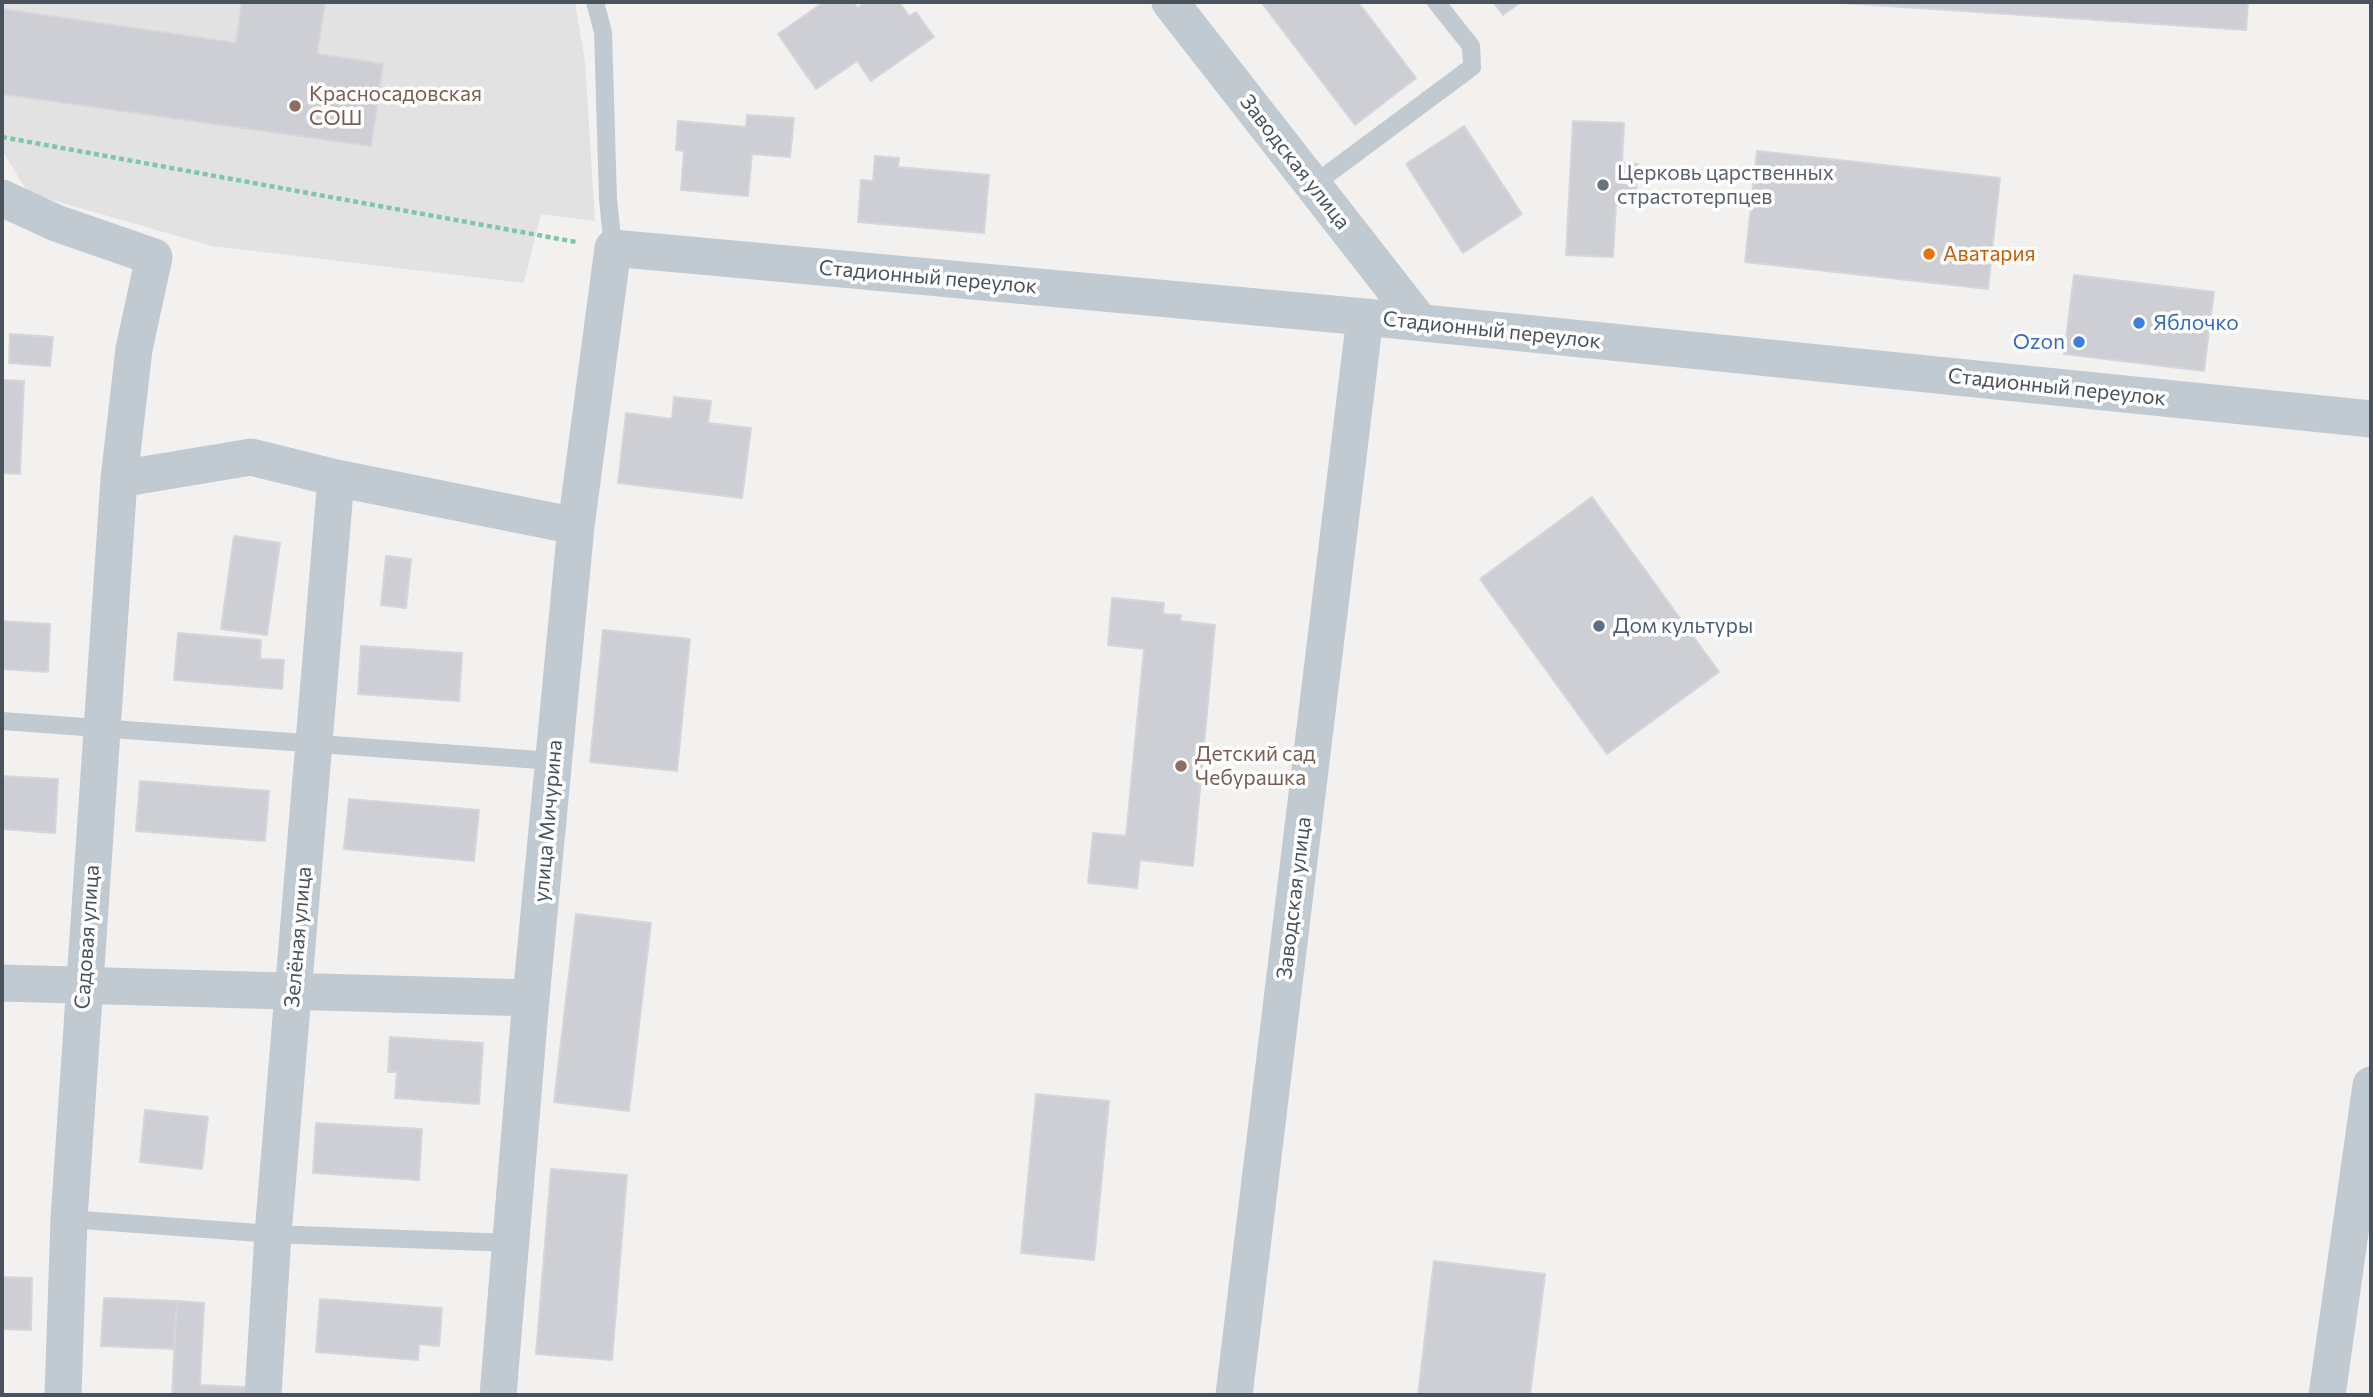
<!DOCTYPE html>
<meta charset="utf-8">
<style>
body{margin:0}
#map{position:relative;width:2373px;height:1397px;overflow:hidden;background:#f2f1f0;font-family:Commissioner,sans-serif}
canvas{display:block}
.frame{position:absolute;inset:0;border:4px solid #4a535c;pointer-events:none}
</style>
<div id="map">
<canvas width="2373" height="1397"></canvas>
<div class="frame"></div>
</div>
<script>
const g = document.querySelector('canvas').getContext('2d');
g.lineJoin = 'round';
function paint(path, color) { g.fillStyle = color; g.fill(path, 'evenodd'); }
const shape = rows => new Path2D(rows.map(r => 'M' + r).join(''));
function strokePath(path, color, width, dash) { g.strokeStyle = color; g.lineWidth = width; g.lineCap = dash ? 'butt' : 'round'; g.setLineDash(dash || []); g.stroke(path); }
function write(font, color, halo, rows, align = 'center') {
  g.font = font + ' Commissioner,sans-serif'; g.lineWidth = 7; g.setLineDash([]); g.textBaseline = 'middle'; g.strokeStyle = halo; g.fillStyle = color; for (const [text, x, y, turn = 0] of rows) {
    g.save(); g.translate(x, y); g.rotate((+turn || 0) * Math.PI / 180); g.textAlign = isNaN(turn) ? turn : align; if (halo) g.strokeText(text, 0, 0); g.fillText(text, 0, 0); g.restore();
  }
}
const education = shape([
 [2,2,575,2,585,61,595,221,541,214,524,283,212,246,28,193,2,150]
]);
const building = shape([
 [242,2,325,2,317,54,383,64,371,146,2,94,2,9,236,43,242,2],
 [824,2,854,2,857,8,866,2,899,2,909,16,916,12,934,37,871,81,857,61,816,89,778,34,824,2],
 [1261,2,1358,2,1416,78,1355,125,1261,2],
 [1493,2,1521,2,1503,15,1493,2],
 [1828,2,2248,2,2246,30,1828,2],
 [747,115,794,118,790,157,752,154,748,196,681,190,684,151,676,150,678,121,746,127,747,115],
 [1573,121,1624,123,1622,163,1638,164,1635,206,1616,205,1613,257,1566,255,1573,121],
 [1464,126,1522,214,1463,253,1406,164,1464,126],
 [1757,151,2000,178,1988,289,1745,262,1757,151],
 [875,156,899,158,898,167,989,175,984,233,858,222,861,180,873,181,875,156],
 [2074,275,2214,292,2204,371,2064,354,2074,275],
 [10,334,53,337,50,366,9,363,10,334],
 [2,380,24,381,20,474,2,473,2,380],
 [674,397,711,401,708,423,751,428,742,498,618,483,626,413,672,419,674,397],
 [1592,497,1719,672,1607,754,1480,579,1592,497],
 [234,536,280,543,267,635,221,629,234,536],
 [386,556,411,559,406,608,381,605,386,556],
 [1112,598,1164,603,1163,614,1181,615,1180,621,1215,625,1193,866,1140,860,1137,888,1088,883,1093,833,1126,836,1144,649,1108,645,1112,598],
 [2,621,50,624,48,672,2,669,2,621],
 [603,630,690,639,677,771,590,762,603,630],
 [178,633,261,640,260,659,284,660,282,689,174,680,178,633],
 [361,646,462,653,459,701,358,694,361,646],
 [2,776,58,779,55,833,2,829,2,776],
 [140,781,269,791,265,841,136,831,140,781],
 [349,799,479,810,474,861,344,849,349,799],
 [576,914,651,923,629,1111,554,1102,576,914],
 [390,1037,483,1043,479,1104,395,1098,397,1072,388,1072,390,1037],
 [1036,1094,1109,1101,1094,1260,1021,1253,1036,1094],
 [145,1110,208,1117,202,1169,140,1162,145,1110],
 [316,1123,422,1129,419,1180,313,1173,316,1123],
 [551,1169,627,1175,612,1360,536,1354,551,1169],
 [1434,1261,1545,1274,1530,1395,1418,1395,1434,1261],
 [2,1277,32,1278,31,1330,2,1329,2,1277],
 [104,1298,177,1301,174,1349,101,1346,104,1298],
 [320,1299,442,1308,439,1346,419,1344,418,1360,316,1352,320,1299],
 [177,1301,204,1303,200,1385,247,1387,247,1395,172,1395,177,1301]
]);
const path = shape([
 [2,137,576,242]
]);
const service = shape([
 [595,2,603,32,608,199,613,248],
 [1313,185,1472,67,1471,46,1436,2],
 [2,721,553,761],
 [69,1219,273,1234,511,1243]
]);
const minor = shape([
 [1170,2,1420,322],
 [2,198,56,223,154,257,134,349,119,479,251,457,336,478,576,526],
 [2,983,531,998],
 [63,1395,69,1219,119,479],
 [263,1395,273,1234,336,478],
 [498,1395,531,998,576,526,613,248,1365,317,2371,419],
 [1234,1395,1365,317],
 [2327,1395,2371,1085]
]);
const markers = [
 [295,106,7,"#8d6e63"],
 [1603,185,7,"#6b7280"],
 [1929,254,7,"#e8710a"],
 [2139,323,7,"#3f7fe0"],
 [2079,342,7,"#3f7fe0"],
 [1599,626,7,"#5c6f8a"],
 [1181,766,7,"#8d6e63"]
];
const educationNames = [
 ["Красносадовская",309,94],
 ["СОШ",309,118],
 ["Детский сад",1195,754],
 ["Чебурашка",1195,778]
];
const streetNames = [
 ["Заводская улица",1295,162,52],
 ["Стадионный переулок",928,277,5],
 ["Стадионный переулок",1492,330,6],
 ["Стадионный переулок",2057,387,6],
 ["улица Мичурина",548,821,-85],
 ["Заводская улица",1294,898,-83],
 ["Садовая улица",87,937,-86],
 ["Зелёная улица",298,937,-85]
];
const worshipNames = [
 ["Церковь царственных",1617,173],
 ["страстотерпцев",1617,197]
];
const foodNames = [
 ["Аватария",1943,254]
];
const shopNames = [
 ["Яблочко",2153,323],
 ["Ozon",2065,342,"right"]
];
const serviceNames = [
 ["Дом культуры",1613,626]
];
paint(education, '#e3e2e2');
paint(building, '#cecfd4');
strokePath(building, '#d5d6db', 2);
strokePath(path, '#7ec7a6', 4.5, [5, 3.5]);
strokePath(service, '#c2cad1', 18);
strokePath(minor, '#c2cad1', 37);
for (const [x, y, r, color] of markers) { const dot = new Path2D(); dot.arc(x, y, r, 0, 2 * Math.PI); g.fillStyle = color; g.fill(dot); strokePath(dot, '#fff', 2.5); }
write('21px', '#785e54', '#fff', educationNames, 'left');
write('21px', '#4a535c', '#fff', streetNames);
write('21px', '#5b616d', '#fff', worshipNames, 'left');
write('21px', '#c56008', '#fff', foodNames, 'left');
write('21px', '#366cbe', '#fff', shopNames, 'left');
write('21px', '#4e5e75', '#fff', serviceNames, 'left');
</script>
